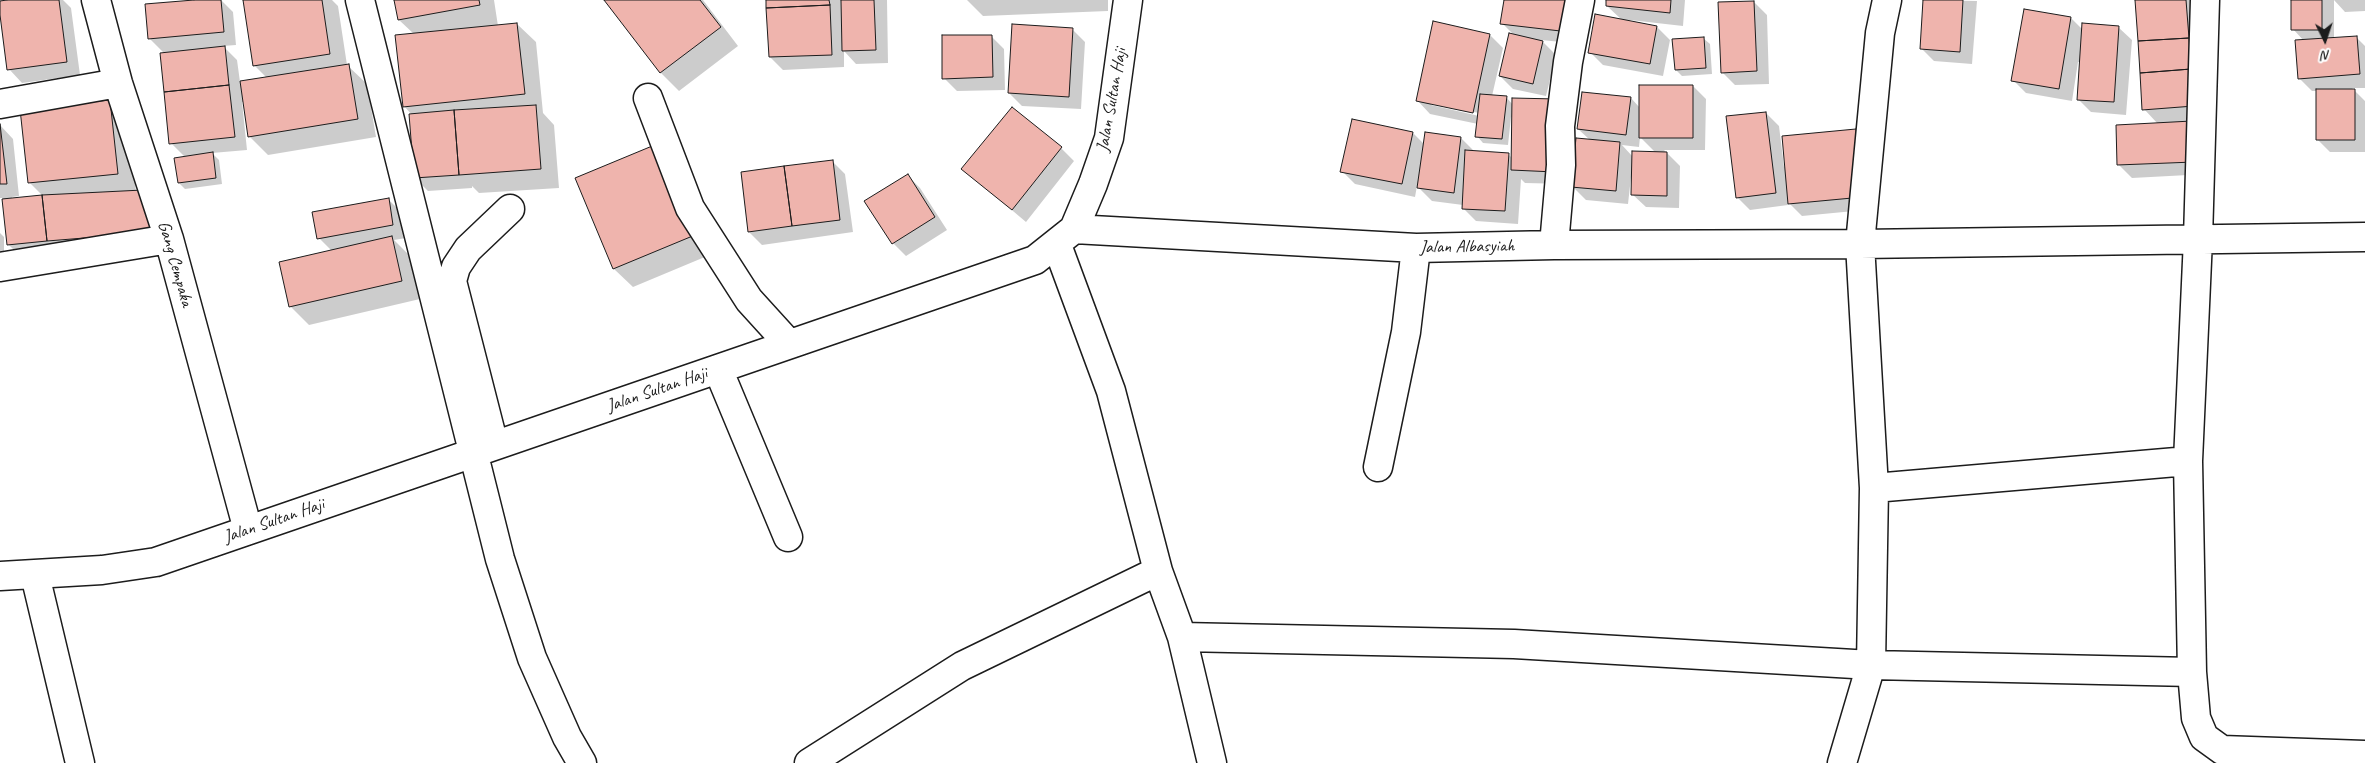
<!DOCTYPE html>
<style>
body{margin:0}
#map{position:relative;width:2365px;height:763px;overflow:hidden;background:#fff;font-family:Caveat,sans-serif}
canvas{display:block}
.north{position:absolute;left:2300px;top:15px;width:50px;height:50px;-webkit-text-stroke:4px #fff;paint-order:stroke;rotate:176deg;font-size:14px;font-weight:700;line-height:20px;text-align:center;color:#1c1c1c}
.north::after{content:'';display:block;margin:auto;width:18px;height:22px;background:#1c1c1c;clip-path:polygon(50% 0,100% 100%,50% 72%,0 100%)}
</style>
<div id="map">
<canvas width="2365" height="763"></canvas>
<div class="north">N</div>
</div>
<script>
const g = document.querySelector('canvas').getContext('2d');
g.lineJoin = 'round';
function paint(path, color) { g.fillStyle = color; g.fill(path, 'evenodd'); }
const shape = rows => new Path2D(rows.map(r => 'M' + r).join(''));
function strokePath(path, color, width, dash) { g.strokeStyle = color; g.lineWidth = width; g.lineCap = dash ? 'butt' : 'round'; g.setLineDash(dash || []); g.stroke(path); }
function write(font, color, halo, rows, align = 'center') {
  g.font = font + ' Caveat,sans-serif'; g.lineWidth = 5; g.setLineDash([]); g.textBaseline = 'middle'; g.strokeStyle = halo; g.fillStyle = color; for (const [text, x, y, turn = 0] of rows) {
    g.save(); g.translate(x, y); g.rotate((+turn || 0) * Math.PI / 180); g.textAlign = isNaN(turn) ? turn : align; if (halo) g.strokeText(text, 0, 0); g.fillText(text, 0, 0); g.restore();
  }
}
const shadow = shape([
 [0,0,63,0,71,8,80,75,22,83,9,69],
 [208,0,221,0,233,12,236,45,223,46,237,60,240,82,267,78,254,65,244,0,332,0,338,6,347,65,367,84,376,137,268,155,249,136,244,102,242,102,247,150,212,153,219,160,222,184,185,189,179,183,185,157,171,143,164,53,150,39],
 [395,0,494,0,498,26,517,24,536,42,543,113,554,125,559,188,479,193,472,186,472,188,428,191,415,178,412,115,404,106,414,34,399,20],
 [605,0,703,0,738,46,679,91,660,72],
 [767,0,887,0,888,63,856,64,844,51,844,67,783,70,770,57],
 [967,0,1108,0,1108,11,983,16],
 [1505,0,1580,0,1582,44,1541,40,1556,55,1546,96,1513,89,1500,76,1514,35,1502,23],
 [1607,0,1685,0,1683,26,1630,20,1629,22,1657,27,1670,40,1663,76,1603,65,1590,52,1622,20,1607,6],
 [1924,0,1977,1,1972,64,1934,61,1921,48],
 [2136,0,2194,0,2207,174,2132,178,2119,165,2158,124,2144,109],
 [2292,0,2365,0,2365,11,2345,12,2334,0,2334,39,2356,37,2365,46,2365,88,2352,88,2365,101,2365,152,2330,152,2317,139,2318,91,2312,91,2299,78,2304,41,2293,29],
 [1754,2,1767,15,1769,84,1735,85,1722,72],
 [2071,18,2082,29,2118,27,2132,40,2126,115,2091,112,2078,99,2080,62,2078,62,2072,101,2026,93,2013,80],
 [1072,29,1085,42,1081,109,1022,106,1009,93],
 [1490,35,1503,48,1492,96,1506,97,1513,105,1568,184,1525,183,1521,179,1518,224,1476,221,1463,208,1463,205,1432,201,1417,186,1415,197,1355,184,1342,171,1413,133,1424,144,1461,138,1474,151,1508,154,1512,158,1513,118,1511,117,1508,145,1483,143,1477,136,1478,124,1430,114,1417,100],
 [1431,103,1479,113,1479,116,1431,105],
 [991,36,1004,49,1005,90,957,91,944,78],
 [1703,38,1710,44,1712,74,1682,76,1676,70],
 [1693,86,1706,99,1705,150,1664,150,1680,166,1679,208,1646,207,1632,194,1633,177,1631,177,1628,204,1586,200,1573,187,1590,140,1578,129,1631,98,1640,108],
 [1640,137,1656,153,1633,157,1622,145,1639,147],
 [110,101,128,120,136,192,171,245,22,258,8,244,3,198,0,198,0,125,13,139,19,196,12,197,12,199,44,197,29,182],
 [1766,113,1779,126,1784,167,1856,131,1869,144,1875,209,1802,216,1788,202,1788,205,1750,210,1737,197],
 [656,145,712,254,633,287,614,269,576,178],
 [1061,148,1074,161,1026,222,963,169],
 [832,161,845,174,853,232,762,245,749,232],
 [907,175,920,188,947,230,906,256,893,243],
 [388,199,401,212,406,238,394,240,410,256,420,299,309,325,290,306,332,251,319,238],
 [0,233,4,237,4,279,0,279]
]);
const building = shape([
 [7,0,59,0,67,62,7,70,0,15,0,1,7,0],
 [194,0,221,0,224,32,148,39,145,4,194,0],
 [243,0,322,0,330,54,253,66,243,0],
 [394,0,479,0,480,5,398,20,394,0],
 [604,0,700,0,721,27,660,73,604,0],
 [766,0,829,0,830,5,766,8,766,0],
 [841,0,874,0,876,50,842,51,841,0],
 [1504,0,1573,0,1569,32,1500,24,1504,0],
 [1606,0,1671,0,1670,13,1606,6,1606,0],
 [1923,0,1963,0,1960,52,1920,49,1923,0],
 [2135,0,2186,0,2189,38,2138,41,2135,0],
 [2291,0,2322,0,2322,30,2291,30,2291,0],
 [1754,1,1757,71,1721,73,1718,2,1754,1],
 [830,5,832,55,769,57,766,8,830,5],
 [2024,9,2071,17,2059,89,2011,81,2024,9],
 [1595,14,1657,26,1650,64,1588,53,1595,14],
 [1433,21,1490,34,1473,113,1416,101,1433,21],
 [517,23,525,94,403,107,395,35,517,23],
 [2082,23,2119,26,2114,102,2077,100,2082,23],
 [1012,24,1073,28,1069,97,1008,93,1012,24],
 [1509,33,1543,41,1533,84,1499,76,1509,33],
 [942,35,992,35,993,77,942,79,942,35],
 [2357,36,2360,74,2298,79,2295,40,2357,36],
 [1704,37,1706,68,1675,70,1672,39,1704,37],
 [2189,38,2191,69,2140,73,2138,41,2189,38],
 [225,46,229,85,164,92,160,53,225,46],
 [349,64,358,119,248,137,240,81,349,64],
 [2191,69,2194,106,2142,110,2140,73,2191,69],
 [229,85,235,137,169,144,164,92,229,85],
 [1639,85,1693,85,1693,138,1639,138,1639,85],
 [2316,89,2355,89,2355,140,2316,140,2316,89],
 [1582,92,1631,97,1626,135,1577,129,1582,92],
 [1480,94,1507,96,1502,139,1475,137,1480,94],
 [1512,98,1557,99,1555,172,1511,170,1512,98],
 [110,100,118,174,28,183,20,109,110,100],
 [536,105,541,169,459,175,454,110,536,105],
 [1012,107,1062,147,1012,210,961,169,1012,107],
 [454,110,459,175,414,178,409,114,454,110],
 [1766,112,1776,193,1736,198,1726,116,1766,112],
 [1352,119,1413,132,1402,184,1340,172,1352,119],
 [2192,121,2194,162,2117,165,2116,125,2192,121],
 [0,124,7,184,0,184,0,124],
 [1856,129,1863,197,1788,204,1782,136,1856,129],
 [1425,132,1461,137,1454,193,1417,188,1425,132],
 [1576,138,1620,142,1616,191,1571,187,1576,138],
 [657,144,695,235,613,269,575,178,657,144],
 [1465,150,1509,153,1505,211,1462,209,1465,150],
 [1632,151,1667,152,1667,196,1631,195,1632,151],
 [213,152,216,178,178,183,174,158,213,152],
 [833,160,840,220,792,226,784,166,833,160],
 [784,166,792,226,748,232,741,172,784,166],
 [908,174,935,217,892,244,864,201,908,174],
 [143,190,159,232,47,241,42,195,143,190],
 [42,195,47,241,7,245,2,199,42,195],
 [389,198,393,225,317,239,312,212,389,198],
 [392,236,402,281,289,307,279,262,392,236]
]);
const minor = shape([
 [96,0,118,83,169,239,248,530],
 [360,0,500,559,532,658,567,737,582,763],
 [2205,0,2198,239,2188,461,2192,672,2196,718,2204,737,2222,750,2365,755],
 [648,98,690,208,749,300,789,344],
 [0,104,118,83],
 [1074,229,1416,248,1554,245,1860,244,2365,237],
 [1057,245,1111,391,1158,571,1182,637,1212,763],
 [1554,245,1561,165,1560,126,1568,62,1580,0],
 [0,267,169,239],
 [718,369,788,537],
 [494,445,452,281,456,267,468,249,510,209],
 [1378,467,1406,332,1416,248],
 [1874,488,2188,461],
 [35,575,80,763],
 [0,576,102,570,156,562,1035,260,1074,229,1093,184,1109,138,1128,0],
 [1182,637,1514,644,1871,665,2192,672],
 [809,763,962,666,1158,571],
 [1842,763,1871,665,1874,488,1860,244,1880,33,1887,0]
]);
const streetNames = [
 ["Jalan Sultan Haji",1112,100,-80],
 ["Jalan Albasyiah",1467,247,-1],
 ["Gang Cempaka",175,264,74],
 ["Jalan Sultan Haji",657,390,-19],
 ["Jalan Sultan Haji",274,521,-19]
];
paint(shadow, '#0003');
paint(building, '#efb4ad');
strokePath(building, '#1c1c1c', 1);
strokePath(minor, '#1c1c1c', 31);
strokePath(minor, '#fff', 28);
write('18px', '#1c1c1c', '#fff', streetNames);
</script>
